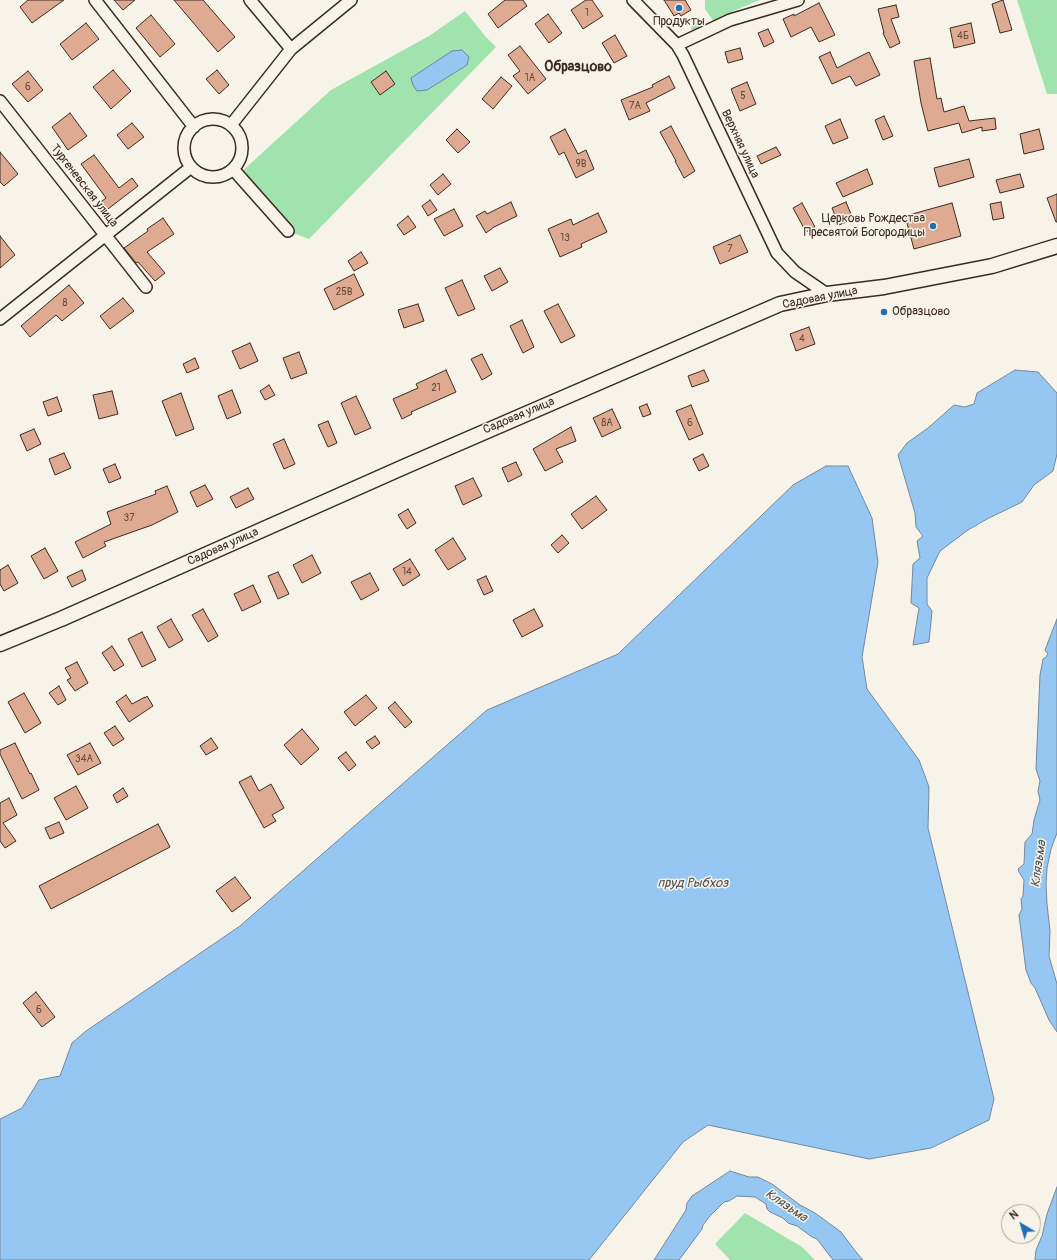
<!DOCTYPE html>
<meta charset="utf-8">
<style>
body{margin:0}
#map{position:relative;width:1057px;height:1260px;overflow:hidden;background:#f7f3e8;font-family:Pangolin,sans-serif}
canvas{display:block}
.north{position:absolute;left:1001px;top:1204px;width:40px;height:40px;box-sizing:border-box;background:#f7f3e8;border:1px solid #aca397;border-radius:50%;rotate:322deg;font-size:11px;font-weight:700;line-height:16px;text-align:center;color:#3b2a1e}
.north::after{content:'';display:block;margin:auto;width:14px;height:18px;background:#1f6fb2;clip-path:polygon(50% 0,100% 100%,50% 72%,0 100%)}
</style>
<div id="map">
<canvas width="1057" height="1260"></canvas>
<div class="north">N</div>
</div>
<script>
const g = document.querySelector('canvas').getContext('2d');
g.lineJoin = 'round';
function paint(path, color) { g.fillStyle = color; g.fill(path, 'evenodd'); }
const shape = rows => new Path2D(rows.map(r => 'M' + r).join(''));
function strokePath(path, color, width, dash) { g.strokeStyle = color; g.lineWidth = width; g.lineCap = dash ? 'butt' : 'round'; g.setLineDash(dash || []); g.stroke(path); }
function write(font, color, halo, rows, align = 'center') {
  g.font = font + ' Pangolin,sans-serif'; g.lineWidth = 3; g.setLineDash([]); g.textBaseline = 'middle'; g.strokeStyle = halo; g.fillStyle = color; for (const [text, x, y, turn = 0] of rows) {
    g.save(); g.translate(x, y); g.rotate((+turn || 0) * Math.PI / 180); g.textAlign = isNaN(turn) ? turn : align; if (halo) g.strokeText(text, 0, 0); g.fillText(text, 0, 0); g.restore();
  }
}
const green = shape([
 [705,0,760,0,733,11,714,22,705,9],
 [1017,0,1057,0,1057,94,1047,94],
 [465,11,485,36,496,47,309,239,293,233,239,174,331,90,429,36],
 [698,18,701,19,704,23,703,27,694,32,691,29,692,24],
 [745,1213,802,1247,815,1260,730,1260,715,1244]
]);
const water = shape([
 [462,50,469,57,467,65,427,90,417,91,413,85,411,78,452,51,462,50],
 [1015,370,1038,372,1057,393,1057,454,1053,471,1034,485,1022,502,987,519,968,530,940,551,927,578,927,604,932,611,929,642,913,645,919,608,911,603,913,564,920,558,917,541,923,536,916,527,915,513,898,455,907,443,928,428,954,405,965,407,974,404,977,393,1015,370],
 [826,466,848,466,872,518,878,562,862,657,867,689,919,760,929,787,928,828,994,1099,989,1120,931,1148,869,1159,708,1125,683,1142,589,1260,0,1260,0,1119,22,1108,39,1080,60,1076,72,1043,86,1031,240,926,487,710,618,654,793,485,826,466],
 [1057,619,1057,833,1051,849,1047,868,1046,884,1047,904,1050,931,1049,956,1057,984,1057,1032,1049,1020,1035,988,1031,983,1026,970,1019,915,1022,909,1021,899,1023,896,1024,880,1019,872,1018,869,1024,864,1025,842,1032,834,1034,820,1040,800,1038,791,1040,781,1036,769,1040,675,1043,659,1046,657,1048,654,1045,650,1057,619],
 [730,1171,749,1177,758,1177,772,1184,800,1205,815,1213,841,1232,856,1252,863,1260,833,1260,817,1239,812,1237,797,1226,788,1223,783,1218,770,1212,767,1209,766,1204,755,1197,737,1196,729,1201,724,1202,710,1216,703,1225,702,1229,679,1260,654,1260,686,1210,687,1203,692,1196,730,1171],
 [1057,1187,1057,1260,1035,1260,1036,1250,1042,1236,1047,1214,1057,1187]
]);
const building = shape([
 [28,0,64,0,32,23,20,7,28,0],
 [114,0,135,0,123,10,114,0],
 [174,0,203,0,235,37,218,52,174,0],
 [505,0,523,0,527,6,498,28,488,14,505,0],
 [586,0,592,0,603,16,583,29,571,10,586,0],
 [664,0,685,0,691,10,681,16,679,13,674,16,664,0],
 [1003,0,1012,30,1000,33,992,4,1003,0],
 [819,3,835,35,819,42,811,27,791,37,783,19,794,14,794,16,819,3],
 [896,5,899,17,891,19,900,43,890,48,883,33,884,33,878,9,896,5],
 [548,14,562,33,549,43,535,24,548,14],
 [151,15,175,44,160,57,136,28,151,15],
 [86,23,99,39,72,60,60,44,86,23],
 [971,23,975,43,954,48,950,28,971,23],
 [768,29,774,42,764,47,758,33,768,29],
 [615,35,627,56,614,63,602,43,615,35],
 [520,46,546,79,528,94,513,76,520,71,508,55,520,46],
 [740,48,743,59,728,63,725,52,740,48],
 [830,52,837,68,869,52,880,75,856,86,850,76,832,84,819,57,830,52],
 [930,58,937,99,941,98,944,112,964,106,969,121,995,118,996,129,982,131,982,127,962,133,959,123,928,131,921,103,914,61,930,58],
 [113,70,131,91,111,109,93,87,113,70],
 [217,70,229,85,219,94,206,79,217,70],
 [28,71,43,90,28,102,12,84,28,71],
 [386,71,395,84,380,95,371,82,386,71],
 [669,76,675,88,646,103,650,111,629,120,621,100,653,87,652,85,669,76],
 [501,77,512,86,493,109,482,99,501,77],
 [747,82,756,104,740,111,731,89,747,82],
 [70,113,87,136,68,150,52,127,70,113],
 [884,116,893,136,883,140,875,120,884,116],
 [840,119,848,138,833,144,825,126,840,119],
 [132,123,144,137,128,149,117,135,132,123],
 [671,126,695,171,684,178,675,161,676,161,660,132,671,126],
 [457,129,470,142,458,153,446,140,457,129],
 [565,129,578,154,586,150,594,169,576,178,564,152,559,155,550,137,565,129],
 [1039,129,1044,149,1024,154,1020,134,1039,129],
 [776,147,781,155,761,164,757,156,776,147],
 [0,152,18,174,4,186,0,182,0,152],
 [94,155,119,188,132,178,138,186,104,212,98,204,106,198,81,164,94,155],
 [969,159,974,177,939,187,934,168,969,159],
 [867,169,873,184,843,197,836,183,867,169],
 [443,174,451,184,438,195,430,185,443,174],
 [1020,174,1024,187,1000,193,996,180,1020,174],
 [1057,194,1057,222,1056,222,1047,198,1057,194],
 [430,200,437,210,428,216,422,206,430,200],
 [511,202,517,216,494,227,486,233,476,216,485,211,487,214,511,202],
 [846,202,853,219,839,225,832,208,846,202],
 [1001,202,1004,218,993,220,990,204,1001,202],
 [802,203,815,227,806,232,793,208,802,203],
 [952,203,961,236,914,249,905,216,952,203],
 [454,209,463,226,444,236,434,219,454,209],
 [598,213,607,232,581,244,582,247,560,257,548,229,571,219,573,225,598,213],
 [408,216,416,227,404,235,397,225,408,216],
 [163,218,174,234,147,252,165,273,155,281,138,262,136,263,124,248,148,231,147,229,163,218],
 [740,235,748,252,720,264,713,247,740,235],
 [0,236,15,255,0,268,0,236],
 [361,252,368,263,354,271,348,261,361,252],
 [500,268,508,282,492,291,484,276,500,268],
 [354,274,364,295,334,310,324,289,354,274],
 [462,280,475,309,458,316,445,288,462,280],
 [69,285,84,303,62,321,56,315,30,337,21,326,69,285],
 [123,298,134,311,110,329,100,316,123,298],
 [418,304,424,321,404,328,398,310,418,304],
 [558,304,575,336,561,343,544,311,558,304],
 [522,320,534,347,523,353,510,326,522,320],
 [809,327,815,344,796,351,790,334,809,327],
 [250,343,258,361,240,369,232,351,250,343],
 [299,352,307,373,291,379,283,358,299,352],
 [482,354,492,374,482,380,471,359,482,354],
 [195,358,199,368,187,373,183,364,195,358],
 [446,370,456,392,411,412,412,414,402,419,393,399,418,388,416,384,446,370],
 [704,370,709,381,692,387,688,376,704,370],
 [269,385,275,395,265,400,260,391,269,385],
 [232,390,241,413,227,419,218,396,232,390],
 [112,391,118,414,99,419,93,395,112,391],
 [181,393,194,429,176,436,162,401,181,393],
 [356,396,371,428,355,435,341,403,356,396],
 [57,397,62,411,48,416,43,402,57,397],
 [647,404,651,414,643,417,639,407,647,404],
 [691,405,703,434,689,440,676,411,691,405],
 [612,409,621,428,602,437,593,418,612,409],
 [328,421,337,443,328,447,318,425,328,421],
 [571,427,576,441,556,449,563,462,545,471,533,449,571,427],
 [34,429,41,444,27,451,20,435,34,429],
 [284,439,295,464,284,469,273,444,284,439],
 [64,453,71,468,55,475,49,459,64,453],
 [703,454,709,466,699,471,693,459,703,454],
 [516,462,522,475,508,482,502,468,516,462],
 [115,464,121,478,109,483,103,469,115,464],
 [473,478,482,496,463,505,455,486,473,478],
 [205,485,213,499,197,507,190,492,205,485],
 [167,486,178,512,152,525,104,542,106,546,83,558,75,542,111,524,107,512,156,494,155,491,167,486],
 [248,488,254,499,236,508,230,497,248,488],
 [596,496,607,510,582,529,571,514,596,496],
 [408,509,416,523,407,529,398,515,408,509],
 [562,535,569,543,558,553,551,545,562,535],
 [453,538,466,559,448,570,435,550,453,538],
 [45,548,58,571,44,579,31,556,45,548],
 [312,555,321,573,302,583,293,565,312,555],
 [410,559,420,575,403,586,393,569,410,559],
 [8,565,18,583,4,591,0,584,0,570,8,565],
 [82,570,86,580,72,587,67,577,82,570],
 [278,572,289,594,278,599,268,576,278,572],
 [370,573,379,590,361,600,351,582,370,573],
 [486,576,493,591,484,595,477,580,486,576],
 [253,585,261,602,242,611,234,594,253,585],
 [203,609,218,636,208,642,192,615,203,609],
 [534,609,543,626,522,637,513,620,534,609],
 [171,619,183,640,169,648,157,627,171,619],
 [142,632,156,660,142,667,128,639,142,632],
 [112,646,124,665,114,671,102,653,112,646],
 [77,662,88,683,75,691,67,680,71,678,65,668,77,662],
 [59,686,66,700,58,705,49,693,59,686],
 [24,693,41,723,25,733,8,702,24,693],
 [126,695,132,704,145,697,145,698,147,696,153,706,129,722,116,702,126,695],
 [366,695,377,708,355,726,344,712,366,695],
 [395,702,412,722,405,728,388,708,395,702],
 [115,726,124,739,113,746,104,733,115,726],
 [302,729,319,749,301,765,284,745,302,729],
 [375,736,380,743,372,749,366,742,375,736],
 [211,738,218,748,206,755,200,746,211,738],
 [15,743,30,774,31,773,39,790,22,799,0,754,0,750,15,743],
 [90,743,101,763,78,775,67,755,90,743],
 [346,752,356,765,349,771,338,758,346,752],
 [251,776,259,791,271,784,284,808,272,815,276,821,264,828,239,782,251,776],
 [76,786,88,808,66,820,54,798,76,786],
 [123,788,128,796,117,803,113,795,123,788],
 [9,798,17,815,3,823,16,841,5,848,0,841,0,803,9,798],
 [59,822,64,833,50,839,45,828,59,822],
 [158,824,170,847,51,909,39,886,158,824],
 [235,877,251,898,232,912,216,891,235,877],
 [36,992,55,1017,42,1027,23,1003,36,992]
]);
const minor = shape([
 [95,0,194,127],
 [250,0,291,49],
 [633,0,677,45,683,55,777,253,795,272,827,294],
 [677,45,730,20,798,0],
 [0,101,146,287],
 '184 148a29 29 0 1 1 58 0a29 29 0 1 1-58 0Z',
 [231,125,291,49,351,0],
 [233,169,288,231],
 [0,319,190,168]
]);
const tertiary = shape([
 [0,644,61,619,406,466,780,304,827,294,884,287,992,266,1057,246]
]);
const markers = [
 [679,8,4,"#1f6fb2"],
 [933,226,4,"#1f6fb2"],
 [884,312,4,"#1f6fb2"]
];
const numberNames = [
 ["1",587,13],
 ["4Б",963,36],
 ["1А",530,78],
 ["6",28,87],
 ["5",743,96],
 ["7А",635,106],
 ["9В",581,164],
 ["13",565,238],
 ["7",730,249],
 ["25В",344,292],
 ["8",65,303],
 ["4",802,339],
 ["21",436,388],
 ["8А",607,423],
 ["6",690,423],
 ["37",129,518],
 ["14",407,572],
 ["34А",84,759],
 ["6",39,1010]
];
const poiNames = [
 ["Продукты",679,22],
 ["Церковь Рождества",925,219,"right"],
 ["Пресвятой Богородицы",925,233,"right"],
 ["Образцово",892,312,"left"]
];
const streetNames = [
 ["Верхняя улица",740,144,65],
 ["Тургеневская улица",84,186,52],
 ["Садовая улица",820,298,-11],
 ["Садовая улица",519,416,-23],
 ["Садовая улица",223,547,-24]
];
const waterNames = [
 ["Клязьма",1039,864,-82],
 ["пруд Рыбхоз",693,884],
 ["Клязьма",786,1206,34]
];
const quarterNames = [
 ["Образцово",578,67]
];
paint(green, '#a1e3ae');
paint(water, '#96c7f2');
strokePath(water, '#72889d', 1);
paint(building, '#deab92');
strokePath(building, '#3b2a1e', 1);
strokePath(minor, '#3b2a1e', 14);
strokePath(tertiary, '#3b2a1e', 17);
strokePath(minor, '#f7f3e8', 11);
strokePath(tertiary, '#f7f3e8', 14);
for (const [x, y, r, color] of markers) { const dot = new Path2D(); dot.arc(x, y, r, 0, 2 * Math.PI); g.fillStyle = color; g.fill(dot); strokePath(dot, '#f7f3e8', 1.5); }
write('10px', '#644a3b', null, numberNames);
write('12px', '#3b2a1e', '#f7f3e8', poiNames);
write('12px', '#3b2a1e', '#f7f3e8', streetNames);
write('italic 13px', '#525153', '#f7f3e8', waterNames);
write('bold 14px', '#3b2a1e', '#f7f3e8', quarterNames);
</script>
